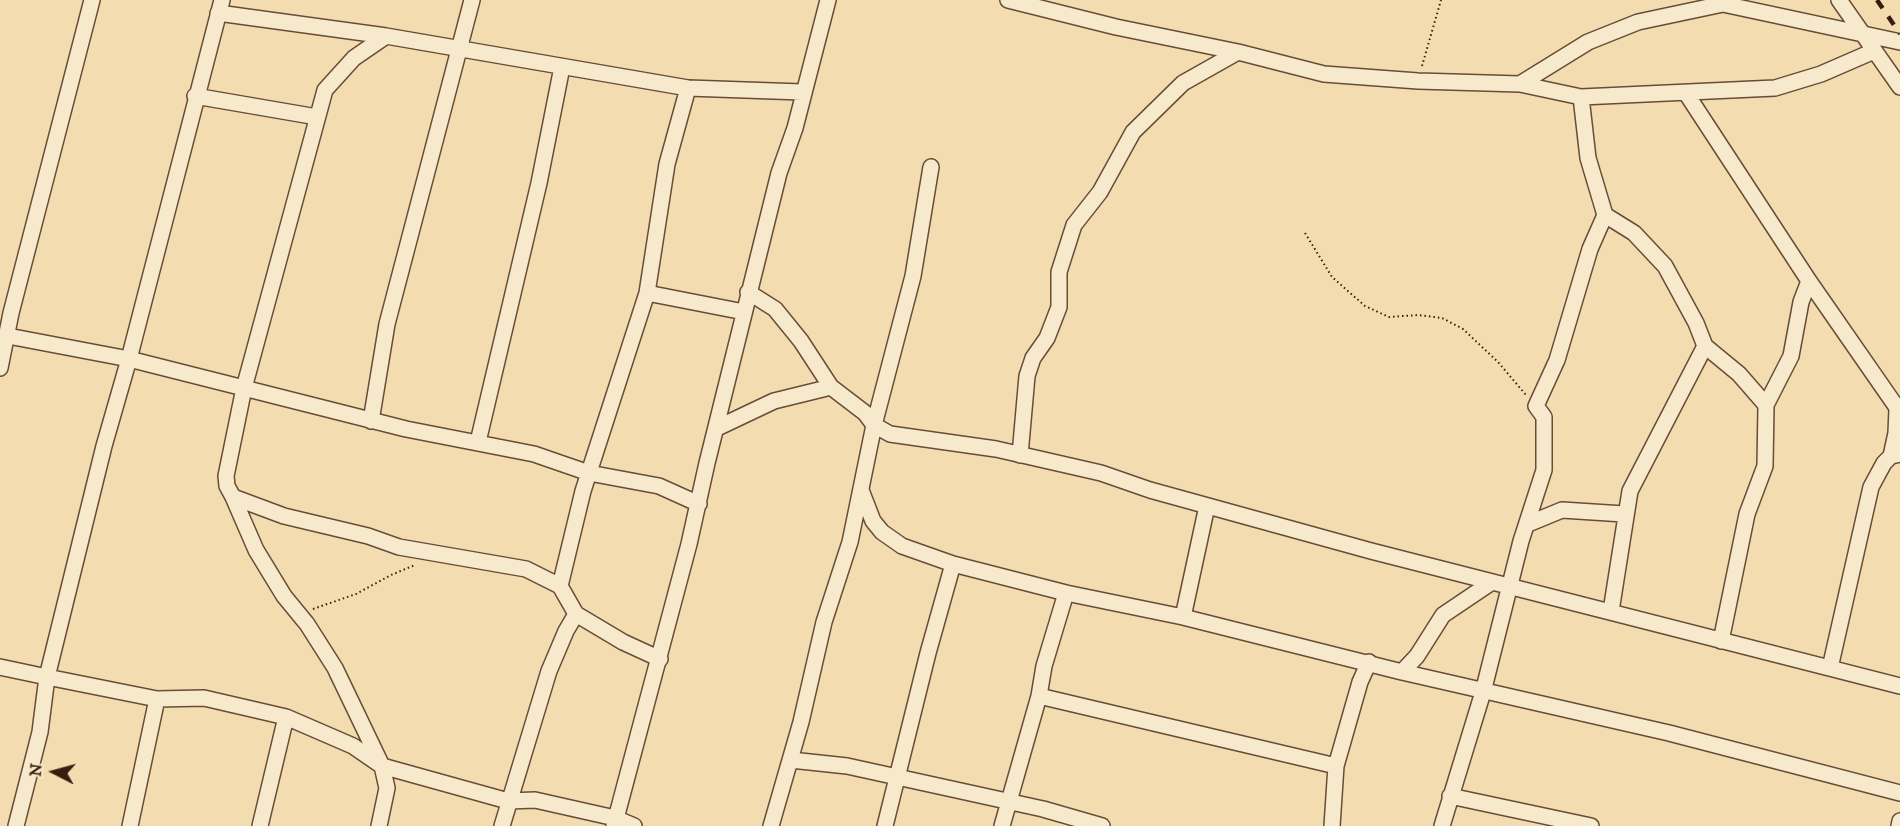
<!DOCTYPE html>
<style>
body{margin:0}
#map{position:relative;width:1900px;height:826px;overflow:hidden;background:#f3ddb0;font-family:"IM FELL DW Pica",serif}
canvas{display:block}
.north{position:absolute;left:24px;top:742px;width:60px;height:60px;-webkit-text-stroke:4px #f7e9cc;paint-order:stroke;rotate:276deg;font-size:16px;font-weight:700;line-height:24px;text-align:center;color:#3a1c0f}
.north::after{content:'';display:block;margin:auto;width:21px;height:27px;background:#3a1c0f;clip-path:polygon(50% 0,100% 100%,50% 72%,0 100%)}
</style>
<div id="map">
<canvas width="1900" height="826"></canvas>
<div class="north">N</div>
</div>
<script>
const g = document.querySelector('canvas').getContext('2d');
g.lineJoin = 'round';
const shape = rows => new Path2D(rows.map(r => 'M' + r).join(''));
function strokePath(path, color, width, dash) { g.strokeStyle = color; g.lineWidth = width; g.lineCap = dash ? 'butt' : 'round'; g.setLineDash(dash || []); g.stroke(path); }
const path = shape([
 [1422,66,1441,0],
 [1305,233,1332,277,1365,306,1389,317,1418,315,1442,318,1463,329,1498,362,1526,395],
 [313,609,356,594,391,575,415,565]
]);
const minor = shape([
 [222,0,129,359,406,429,534,454,589,473,659,486,699,504],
 [1008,0,1116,27,1238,52,1324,74,1418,81,1520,84,1581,97,1775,88,1821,74,1874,51],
 [1839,0,1900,87],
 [218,13,386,36,688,88,802,92],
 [386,36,354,58,325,90,244,388,226,476,227,486,233,497,284,516,368,536,399,547,526,569,560,586,576,614,623,642,660,659],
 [1520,84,1588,42,1638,22,1723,4,1900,42],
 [688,88,667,164,647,293,744,312],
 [1686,93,1809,281,1900,412],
 [195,96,317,117],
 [1581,97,1588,158,1605,215],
 [748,292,775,309,801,341,831,387,865,413,874,425,890,434,996,449,1101,473,1150,490,1371,551,1900,686],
 [8,336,129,359,104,446,47,677,157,699,204,698,286,717,260,826],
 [0,368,11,313,92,0],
 [371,421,387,324,472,0],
 [717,428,774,401,831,387],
 [478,442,539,183,562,67],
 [1020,455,1027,376,1033,358,1047,338,1059,307,1059,272,1074,225,1100,192,1133,132,1183,83,1238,52],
 [1891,456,1896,433,1897,408],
 [861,490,873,521,882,532,902,546,953,564],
 [233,497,256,550,284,596,307,624,335,668,382,766,387,788,379,826],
 [1528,524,1562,510,1624,514],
 [560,586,583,491,647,293],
 [1066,593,1044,666,1039,696,1336,766,1332,826],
 [1611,611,1630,491,1705,346,1739,374,1766,405],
 [1183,617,1207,506],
 [1721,641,1747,514,1765,466,1766,405,1791,356,1801,302,1809,281],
 [0,667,47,677,40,732,16,826],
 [1830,668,1871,487,1884,463,1891,456,1900,454],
 [1402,672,1669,733,1900,793],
 [286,717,353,746,382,766,508,801,535,800,615,818,634,826],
 [791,760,847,766,1043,809,1102,826],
 [1336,766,1360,682,1369,662],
 [1450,796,1591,826],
 [130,826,157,699],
 [502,826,549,671,566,631,576,614],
 [614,826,689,544,707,463,779,173,795,128,828,0],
 [771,826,801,722,824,622,850,542,874,425,913,276,931,167],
 [885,826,928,653,953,564,1066,593,1183,617,1402,672,1417,656,1443,615,1492,582],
 [1002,826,1039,696],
 [1442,826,1483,692,1521,541,1544,470,1544,417,1536,406,1557,360,1590,249,1605,215,1634,233,1665,266,1696,323,1705,346],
 [1899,826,1900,821]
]);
const rail = shape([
 [1877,0,1900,34]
]);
strokePath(minor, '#684c37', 18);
strokePath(path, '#3a1c0f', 2, [1.5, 3]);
strokePath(minor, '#f7e9cc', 15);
strokePath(rail, '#3a1c0f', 4.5, [10, 10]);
</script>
